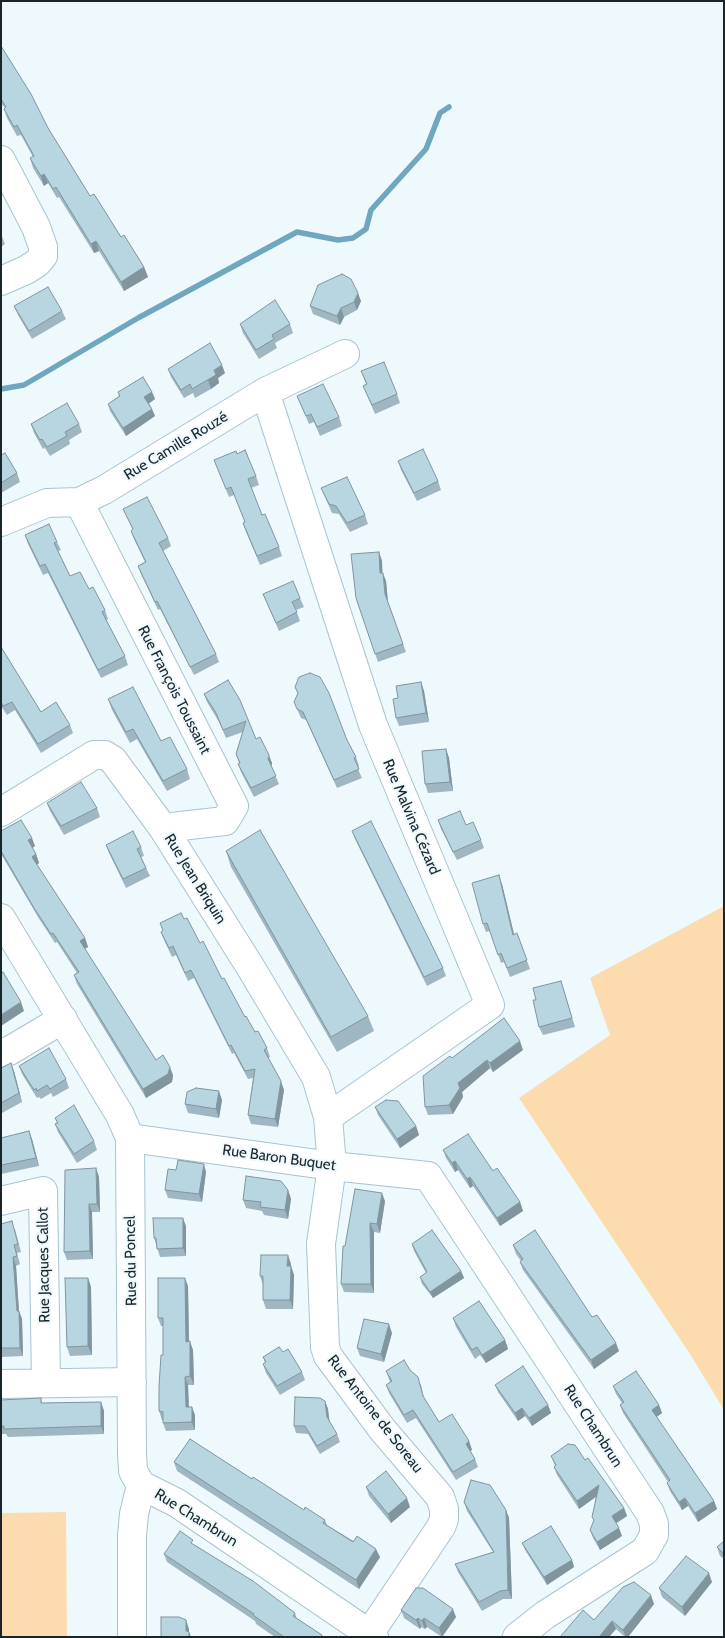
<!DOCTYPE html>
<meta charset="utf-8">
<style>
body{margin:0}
#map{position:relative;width:725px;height:1638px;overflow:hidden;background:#eef9fe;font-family:Cabin,sans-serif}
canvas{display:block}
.frame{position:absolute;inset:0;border:2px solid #1a252a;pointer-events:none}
</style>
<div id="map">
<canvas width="725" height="1638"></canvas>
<div class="frame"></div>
</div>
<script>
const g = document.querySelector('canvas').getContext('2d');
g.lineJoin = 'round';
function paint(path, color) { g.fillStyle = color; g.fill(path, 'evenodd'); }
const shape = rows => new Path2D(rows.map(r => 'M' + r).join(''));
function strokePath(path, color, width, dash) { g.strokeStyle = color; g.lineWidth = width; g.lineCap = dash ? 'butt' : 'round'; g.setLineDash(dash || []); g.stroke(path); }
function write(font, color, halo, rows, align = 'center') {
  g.font = font + ' Cabin,sans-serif'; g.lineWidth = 4; g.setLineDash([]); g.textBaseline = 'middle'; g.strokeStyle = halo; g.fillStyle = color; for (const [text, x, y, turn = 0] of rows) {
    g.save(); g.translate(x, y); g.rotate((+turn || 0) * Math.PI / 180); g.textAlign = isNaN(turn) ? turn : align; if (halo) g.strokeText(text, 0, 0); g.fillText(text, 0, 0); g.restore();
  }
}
const green = shape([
 [724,906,724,1410,690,1354,519,1098,610,1035,590,978],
 [66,1512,67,1637,1,1637,1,1513]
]);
const stream = shape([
 [1,389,24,385,138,318,297,232,338,240,353,238,366,229,371,210,426,149,440,113,449,107]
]);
const minor = shape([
 [1,160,36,227,43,247,43,256,37,263,26,270,1,281],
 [265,392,373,725,490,1005,328,1117,332,1166,321,1244,325,1347,328,1356,382,1429,440,1497,444,1509,444,1519,441,1527,367,1637],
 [79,502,234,806,225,821,163,828],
 [1,522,47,503,79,502,104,490,265,392,345,354],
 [1,812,94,755,105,755,113,760,163,828,251,968,316,1077,328,1117],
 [1,918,120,1115,130,1138,132,1454,133,1471,141,1485,134,1514,132,1535,132,1637],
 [1,1053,9,1051,63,1019],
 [130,1138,332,1166,428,1176,650,1513,654,1524,654,1535,645,1551,545,1615,517,1637],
 [1,1201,43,1191,46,1383],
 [1,1384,132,1382],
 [141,1485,177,1503,374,1637]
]);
const wall = shape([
 [1,46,48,128,90,196,144,267,148,277,124,291,99,251,94,253,59,197,57,198,48,183,44,186,33,168,30,158,33,157,21,135,17,136,7,118,4,109,5,108,1,103],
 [1,234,5,244,1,247],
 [361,301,357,310,344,317,340,325,313,314,310,306],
 [14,306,62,311,66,319,32,339,18,315],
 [240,324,290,324,293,333,275,343,277,348,259,359,243,333],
 [168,369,225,373,218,378,219,383,211,389,195,398,193,393,184,398,171,377],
 [361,371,397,394,400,403,375,414,363,386,366,384],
 [118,392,152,392,155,399,149,403,155,416,126,436,110,411,108,404,119,396],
 [297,396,339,417,342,426,320,436,314,422,309,424],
 [31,424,79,424,82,432,69,440,70,444,50,456,45,448,43,449,34,433],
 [237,454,256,476,259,485,251,488,262,515,279,547,282,556,260,565,246,532,243,523,245,522,234,495,229,497,214,460],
 [1,455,17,473,20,482,1,493],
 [398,461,438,481,441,490,417,501,401,470],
 [321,488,365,515,368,524,350,532,339,514,332,513],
 [123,509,168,538,171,546,163,551,216,654,219,662,194,675,160,609,158,610,141,574,138,566,145,562,134,539,131,531,133,530],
 [25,535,57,542,61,550,58,551,70,576,89,589,105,610,108,619,106,620,125,656,128,665,101,678,48,573,43,575,28,544],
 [379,552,382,561,382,573,386,581,388,602,406,652,378,662,356,598],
 [263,594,300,598,304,607,296,610,300,621,279,631],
 [1,647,41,712,70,725,73,733,41,753,15,710,7,715,1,706],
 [228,680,256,739,272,763,271,766,279,784,254,797,241,772,238,764,239,763,236,754,243,732,226,738,219,722,207,702,204,694],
 [421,682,424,691,429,722,399,726,396,718,398,698],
 [295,687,347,740,356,757,359,766,357,767,362,778,337,788,306,720,301,718,294,702,298,694],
 [108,699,187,769,190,779,167,791,137,739,130,743,112,710],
 [446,749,449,758,453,791,428,793,425,784],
 [47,803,97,808,100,817,64,835,50,811],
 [438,820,466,825,481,840,484,848,457,860,441,829],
 [1,831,35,846,32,848,36,854,39,863,37,865,85,938,88,947,84,949,156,1060,173,1075,172,1082,146,1098,77,984,74,975,77,973,57,942,55,943,38,917,1,854],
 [352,831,443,968,446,976,427,986,355,839],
 [106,845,141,847,144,856,141,857,150,876,126,888,109,853],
 [226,851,368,1016,374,1031,337,1052,231,867],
 [502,884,514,934,517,933,530,969,510,977,504,962,501,963,490,931,486,932,483,924],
 [184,919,200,943,245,1017,267,1048,270,1057,268,1058,284,1090,278,1127,251,1124,248,1115,253,1078,248,1079,234,1053,232,1054,194,978,188,981,176,955,172,957,164,940,161,932,163,930,160,923],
 [561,981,575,1027,543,1035,539,1027,536,1000],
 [523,1050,493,1072,490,1068,462,1092,463,1097,453,1114,428,1115,425,1107,452,1058],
 [19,1066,66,1079,69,1088,53,1097,51,1093,41,1099,39,1097,37,1098,22,1074],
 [1,1068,14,1071,22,1102,2,1113,1,1111],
 [222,1100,219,1118,188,1113,185,1104],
 [375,1107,416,1126,419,1135,400,1148,378,1115],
 [55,1118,94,1141,97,1150,77,1163,58,1132,55,1124,57,1123],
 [1,1138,32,1139,39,1166,1,1174],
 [443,1150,493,1171,520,1202,523,1211,500,1226,473,1186,470,1188,458,1170,455,1172,446,1158],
 [96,1168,99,1177,100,1212,92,1212,93,1259,67,1260,64,1252],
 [206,1172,202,1202,168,1198,165,1190],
 [288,1190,291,1199,288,1219,264,1215,262,1211,246,1208,243,1200],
 [385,1201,380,1233,374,1232,374,1293,344,1292,341,1284,345,1246],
 [1,1224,15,1229,21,1252,17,1253,20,1264,16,1266,19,1311,22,1319,23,1356,1,1357],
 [186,1226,186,1256,160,1257,154,1238],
 [412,1244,461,1271,464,1278,433,1298,422,1284,420,1277,426,1273,414,1251],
 [513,1245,592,1317,619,1351,594,1369,523,1270,520,1262,521,1261,516,1254],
 [291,1264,291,1266,294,1275,293,1309,266,1309,263,1300,263,1285,260,1276],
 [88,1278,91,1287,92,1355,70,1356,67,1347],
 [188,1286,189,1341,193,1350,194,1385,188,1385,189,1407,195,1415,195,1430,166,1431,163,1423,163,1420,162,1420,159,1411,163,1355,163,1326,161,1326,158,1318],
 [453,1318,505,1340,508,1349,486,1363,480,1355,475,1359,456,1327],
 [392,1333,384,1362,360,1356,357,1348],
 [283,1352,302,1372,305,1380,280,1395,266,1373,263,1364,265,1363,263,1357],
 [410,1370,421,1385,424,1398,439,1422,469,1441,472,1450,470,1451,475,1459,478,1467,456,1480,416,1418,407,1423,389,1393,386,1385,390,1382,386,1371],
 [495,1385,548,1405,551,1413,532,1426,525,1416,518,1421,498,1392],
 [613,1386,659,1405,662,1413,656,1417,714,1501,717,1509,698,1522,688,1506,682,1510,670,1491,667,1483,668,1482,623,1413,620,1405,622,1403,616,1394],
 [41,1398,42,1403,101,1402,104,1411,104,1434,8,1437,6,1434,1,1434,1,1400],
 [325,1401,328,1409,329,1421,337,1434,340,1442,320,1454,308,1434,296,1433,294,1426],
 [551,1456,585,1460,624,1508,627,1516,616,1523,622,1536,600,1550,593,1538,590,1530,594,1521,592,1517,596,1497,579,1509,557,1475,554,1467,555,1466],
 [174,1462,252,1479,304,1510,325,1520,327,1525,380,1557,359,1589,177,1471],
 [366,1487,410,1507,391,1523,369,1496],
 [464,1502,506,1510,509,1518,512,1599,503,1599,482,1611,458,1572,455,1564,493,1552,467,1511],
 [724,1541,724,1559,720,1556,717,1547],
 [522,1543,572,1560,574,1567,547,1585,525,1550],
 [195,1545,295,1613,297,1619,322,1635,322,1637,275,1637,256,1624,255,1621,167,1562,164,1554],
 [712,1582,685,1616,662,1597,659,1588],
 [654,1604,628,1637,625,1637,616,1629,609,1637,560,1637,594,1620],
 [401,1610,456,1617,442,1637,427,1627,425,1629,421,1627,420,1629,404,1618]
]);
const shadedWall = shape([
 [44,174,48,183,44,186,41,176],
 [96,241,99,251,94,253,91,244],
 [144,267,148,277,124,291,121,282],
 [358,293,361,301,357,310,354,302],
 [341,308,344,317,340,325,337,316],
 [222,365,225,373,218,378,219,383,211,389,208,380,214,370],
 [152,392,155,399,147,405,144,397],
 [152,409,155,416,126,436,123,428],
 [379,552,382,561,383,582,380,573],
 [383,573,386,581,388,602,385,594],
 [421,682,424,691,429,722,426,713],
 [446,749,449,758,453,791,450,782],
 [269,755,272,763,271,768,268,759],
 [32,838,35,846,31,849,28,840],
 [36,854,39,863,35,866,32,857],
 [499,875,502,884,516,943,513,935],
 [85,938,88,947,83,950,80,941],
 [21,1002,24,1011,1,1026,1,1015],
 [520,1041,523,1050,493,1072,490,1063],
 [487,1060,490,1068,462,1092,463,1097,453,1114,449,1105,458,1083],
 [11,1063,14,1071,22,1102,19,1093],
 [170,1067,173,1075,172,1082,146,1098,143,1089],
 [281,1081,284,1090,278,1127,275,1119],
 [219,1091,222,1100,219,1118,216,1109],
 [416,1126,419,1135,400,1148,397,1139],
 [29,1131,32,1139,39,1166,36,1158],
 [455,1161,458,1170,455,1172,452,1163],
 [204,1164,206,1172,202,1202,199,1194],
 [96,1168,99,1177,100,1212,97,1204],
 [470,1177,473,1186,470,1188,467,1179],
 [288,1190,291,1199,288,1219,285,1210],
 [382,1193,385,1201,380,1233,377,1224],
 [520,1202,523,1211,500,1226,497,1218],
 [89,1204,92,1212,93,1259,90,1251],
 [183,1218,186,1226,186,1256,183,1248],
 [370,1223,374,1232,374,1293,371,1284],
 [288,1255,291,1264,290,1275,287,1266],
 [13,1257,16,1266,19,1313,19,1311,22,1319,23,1356,20,1348],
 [291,1266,294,1275,293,1309,290,1300],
 [461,1271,464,1278,433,1298,430,1292],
 [88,1278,91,1287,92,1355,88,1346],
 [185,1278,188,1286,189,1350,186,1342],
 [389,1324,392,1333,384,1362,381,1354],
 [505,1340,508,1349,486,1363,482,1355],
 [190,1341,193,1350,194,1385,190,1376],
 [616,1343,619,1351,594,1369,591,1360],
 [185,1377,188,1385,189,1415,186,1407],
 [325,1401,328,1409,330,1425,327,1417],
 [101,1402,104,1411,104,1434,101,1426],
 [548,1405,551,1413,532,1426,529,1418],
 [659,1405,662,1413,654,1419,652,1410],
 [192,1407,195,1415,195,1430,192,1422],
 [522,1408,525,1416,518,1421,515,1413],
 [469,1441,472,1450,469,1452,466,1444],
 [599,1485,601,1493,579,1509,577,1501],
 [407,1498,410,1507,391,1523,388,1514],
 [685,1498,688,1506,682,1510,679,1502],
 [714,1501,717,1509,698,1522,695,1513],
 [624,1508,627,1516,615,1524,612,1516],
 [506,1510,509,1518,512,1599,508,1590],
 [619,1528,622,1536,600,1550,597,1542],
 [376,1549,380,1557,359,1589,356,1580],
 [572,1560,574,1567,547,1585,544,1577],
 [709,1573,712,1582,685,1616,682,1607],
 [651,1595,654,1604,628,1637,626,1637,623,1630],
 [453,1609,456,1617,442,1637,439,1628],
 [418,1618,421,1627,420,1629,416,1620],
 [424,1618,427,1627,425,1629,422,1621],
 [186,1620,189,1629,189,1632,191,1637,188,1637,186,1631],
 [612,1621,616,1629,609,1637,599,1637]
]);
const building = shape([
 [1,46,31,94,48,128,90,196,94,194,121,237,124,235,144,267,121,282,96,241,91,244,56,187,53,189,44,174,41,176,30,158,34,156,17,125,14,127,4,109,6,107,1,99,1,46],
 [342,274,351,279,358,293,354,302,341,308,337,316,310,306,318,285,342,274],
 [48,287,62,311,29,331,14,306,48,287],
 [275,300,290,324,272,335,274,339,256,350,240,324,275,300],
 [210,343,222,365,214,370,216,375,192,389,190,384,181,390,168,369,210,343],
 [384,362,397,394,372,405,363,386,367,384,361,371,384,362],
 [143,377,152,392,144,397,152,409,123,428,108,404,120,396,118,392,143,377],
 [323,384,339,417,317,427,311,414,306,416,297,396,323,384],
 [67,403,79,424,65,432,67,436,47,447,42,439,40,440,31,424,67,403],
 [423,449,438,481,414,493,398,461,423,449],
 [245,450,256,476,248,479,262,515,265,514,279,547,257,556,243,523,245,522,231,487,226,489,214,460,236,451,237,454,245,450],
 [5,453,17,473,1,483,1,455,5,453],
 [347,477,365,515,347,523,336,506,329,504,321,488,347,477],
 [147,497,168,538,159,543,216,654,190,667,157,601,155,602,138,566,146,562,131,531,133,529,123,509,147,497],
 [49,524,57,542,54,543,70,576,80,572,89,589,93,587,105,610,102,612,125,656,98,670,45,564,40,566,25,535,49,524],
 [379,552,380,573,383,573,385,594,403,644,375,654,356,598,351,554,379,552],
 [293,581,300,598,292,602,297,612,276,623,263,594,293,581],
 [1,647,41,712,56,702,70,725,38,744,12,702,3,706,1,702,1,647],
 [310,673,320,677,329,693,347,740,356,757,354,758,359,769,334,780,303,712,297,709,294,702,298,693,295,687,299,677,310,673],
 [228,680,240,700,256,739,260,737,269,755,268,759,276,776,251,788,238,764,240,763,236,754,246,721,223,730,216,713,204,694,228,680],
 [421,682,426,713,396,718,393,699,398,698,396,686,421,682],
 [133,687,161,741,170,737,187,769,163,781,133,729,126,732,108,699,133,687],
 [446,749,450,782,425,784,422,751,446,749],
 [81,782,97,808,61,826,47,803,81,782],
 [460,811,466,825,473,822,481,840,453,852,438,820,460,811],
 [21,820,32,838,28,840,36,854,32,857,85,938,80,941,156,1060,163,1055,170,1067,168,1074,143,1089,74,975,79,972,53,933,51,934,34,908,1,851,1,831,21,820],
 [371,821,443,968,424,977,352,831,371,821],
 [260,830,368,1016,331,1037,226,851,260,830],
 [133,831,141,847,137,849,146,868,123,879,106,845,133,831],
 [499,875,513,935,517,933,527,960,507,968,501,953,498,955,487,923,483,924,472,883,499,875],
 [181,913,184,919,187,918,200,943,203,941,222,979,224,978,245,1017,246,1016,255,1032,258,1031,267,1048,264,1050,281,1081,275,1119,248,1115,255,1069,245,1071,231,1045,229,1046,191,970,185,973,173,946,169,948,161,932,163,930,160,923,181,913],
 [3,972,21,1002,1,1015,1,974,3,972],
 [561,981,572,1018,539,1027,533,1000,536,1000,533,988,561,981],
 [504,1018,520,1041,490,1063,487,1060,458,1083,460,1088,449,1105,425,1107,423,1076,450,1056,452,1058,504,1018],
 [49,1048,66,1079,50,1089,47,1085,37,1091,36,1088,34,1090,19,1066,49,1048],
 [11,1063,19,1093,1,1103,1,1068,11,1063],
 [196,1088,219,1091,216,1109,185,1104,187,1092,196,1088],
 [386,1100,398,1101,416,1126,397,1139,375,1107,386,1100],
 [74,1105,94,1141,74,1154,55,1124,58,1123,55,1118,74,1105],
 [29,1131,36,1158,1,1165,1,1138,29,1131],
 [468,1134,493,1171,497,1168,520,1202,497,1218,470,1177,467,1179,455,1161,452,1163,443,1150,468,1134],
 [178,1160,204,1164,199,1194,165,1190,168,1169,176,1170,178,1160],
 [96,1168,97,1204,89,1204,90,1251,64,1252,65,1170,96,1168],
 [246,1176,281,1181,288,1190,285,1210,260,1207,261,1202,243,1200,246,1176],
 [355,1189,382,1193,377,1224,370,1223,371,1284,341,1284,343,1246,345,1246,355,1189],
 [153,1218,183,1218,183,1248,157,1249,156,1238,154,1238,153,1218],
 [12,1221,18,1244,14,1245,17,1256,13,1257,17,1311,19,1311,20,1348,1,1348,1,1224,12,1221],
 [432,1230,461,1271,430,1292,420,1277,427,1272,412,1244,432,1230],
 [535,1230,592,1317,597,1315,616,1343,591,1360,520,1262,523,1259,513,1245,535,1230],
 [261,1255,288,1255,287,1266,291,1266,290,1300,263,1300,263,1276,260,1276,261,1255],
 [65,1278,88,1278,88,1346,67,1347,65,1278],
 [158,1278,185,1278,186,1342,190,1341,190,1376,185,1377,186,1407,192,1407,192,1422,163,1423,163,1412,159,1411,159,1387,161,1355,163,1355,163,1318,158,1318,158,1278],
 [479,1301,505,1340,482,1355,477,1347,472,1350,453,1318,479,1301],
 [364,1319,389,1324,381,1354,357,1348,364,1319],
 [279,1347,283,1352,288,1349,302,1372,277,1386,263,1364,266,1362,263,1357,279,1347],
 [404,1360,410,1370,418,1377,423,1396,439,1422,452,1414,469,1441,466,1444,475,1459,453,1472,413,1410,404,1415,386,1385,392,1381,386,1371,404,1360],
 [523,1366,548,1405,529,1418,522,1408,515,1413,495,1385,523,1366],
 [636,1371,659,1405,652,1410,714,1501,695,1513,685,1498,679,1502,667,1483,670,1480,620,1405,624,1402,613,1386,636,1371],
 [295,1397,320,1398,325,1401,327,1417,337,1434,317,1446,305,1426,294,1426,295,1397],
 [41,1398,41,1403,101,1402,101,1426,4,1429,4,1426,1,1426,1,1400,41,1398],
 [190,1439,252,1479,253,1477,304,1510,305,1507,325,1520,323,1523,353,1542,357,1536,376,1549,356,1580,174,1462,190,1439],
 [568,1444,575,1445,585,1460,588,1458,624,1508,612,1516,619,1528,597,1542,590,1530,594,1520,592,1517,599,1485,577,1501,554,1467,556,1465,551,1456,568,1444],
 [386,1471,407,1498,388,1514,366,1487,386,1471],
 [471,1480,490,1485,506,1510,508,1590,500,1591,479,1602,455,1564,494,1552,464,1502,471,1480],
 [551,1526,572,1560,544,1577,522,1543,551,1526],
 [180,1531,193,1540,191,1543,253,1581,295,1613,293,1616,322,1635,321,1637,284,1637,253,1615,254,1614,164,1554,180,1531],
 [724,1541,724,1554,717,1547,724,1541],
 [686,1556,709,1573,682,1607,659,1588,686,1556],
 [634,1582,651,1595,623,1630,612,1621,599,1637,560,1637,583,1610,594,1620,623,1587,634,1582],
 [416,1588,423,1588,453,1609,439,1628,424,1618,422,1621,418,1618,416,1620,401,1610,416,1588],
 [161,1617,179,1617,186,1620,186,1631,189,1632,189,1637,161,1637,161,1617]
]);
const streetNames = [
 ["Rue Camille Rouzé",176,446,-31],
 ["Rue François Toussaint",174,690,63],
 ["Rue Malvina Cézard",411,817,67],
 ["Rue Jean Briquin",195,879,58],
 ["Rue Baron Buquet",279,1158,8],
 ["Rue du Poncel",131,1261,-91],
 ["Rue Jacques Callot",44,1265,-91],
 ["Rue Antoine de Soreau",375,1414,52],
 ["Rue Chambrun",593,1426,57],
 ["Rue Chambrun",196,1518,32]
];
paint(green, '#fcdcaf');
strokePath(stream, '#6fa7be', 5.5);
strokePath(minor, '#a8c4d0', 30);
strokePath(minor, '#fff', 28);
paint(wall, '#9eb7c2');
paint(shadedWall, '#81959e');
paint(building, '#b8d5e2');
strokePath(building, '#81959e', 1);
write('15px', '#1a252a', '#eef9fe', streetNames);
</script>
